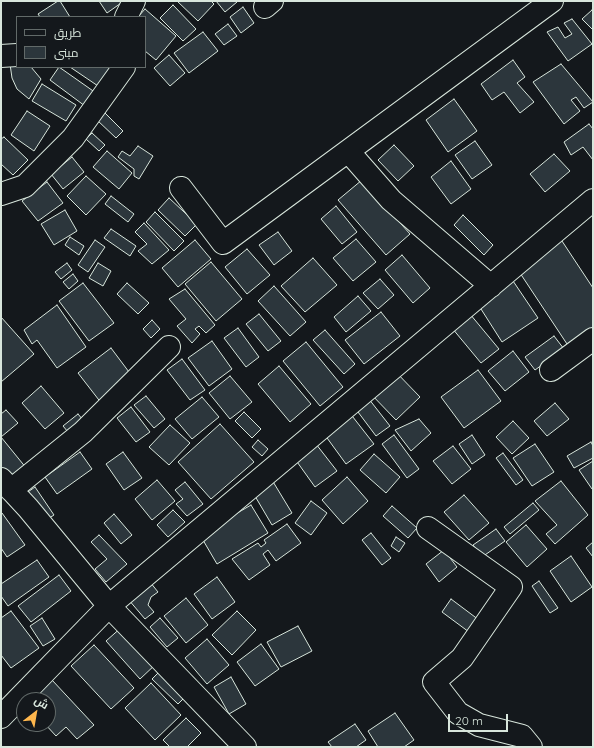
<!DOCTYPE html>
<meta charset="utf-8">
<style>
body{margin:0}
#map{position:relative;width:594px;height:748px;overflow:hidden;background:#14181c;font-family:Quicksand,Cairo,sans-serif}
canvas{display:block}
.frame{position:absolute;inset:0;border:2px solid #d8e6dc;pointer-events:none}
.legend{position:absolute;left:16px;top:16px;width:130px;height:52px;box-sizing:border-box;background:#14181c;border:1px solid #626a69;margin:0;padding:5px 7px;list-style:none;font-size:12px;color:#d8e6dc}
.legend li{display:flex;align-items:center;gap:8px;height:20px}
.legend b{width:20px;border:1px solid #626a69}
.north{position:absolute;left:16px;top:692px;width:40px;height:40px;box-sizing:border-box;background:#14181c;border:1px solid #626a69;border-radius:50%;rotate:31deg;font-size:11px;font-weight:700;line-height:16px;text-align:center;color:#d8e6dc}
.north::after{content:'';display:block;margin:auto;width:14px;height:18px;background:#ffb74d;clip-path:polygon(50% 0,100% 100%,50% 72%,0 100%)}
.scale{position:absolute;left:448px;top:714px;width:60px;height:18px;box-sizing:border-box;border:2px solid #d8e6dc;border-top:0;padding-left:5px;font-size:12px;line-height:14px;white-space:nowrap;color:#d8e6dc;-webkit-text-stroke:3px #14181c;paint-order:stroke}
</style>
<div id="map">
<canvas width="594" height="748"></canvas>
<div class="frame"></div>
<ul class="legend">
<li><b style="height:5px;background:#14181c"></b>طريق</li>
<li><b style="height:11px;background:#2c363c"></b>مبنى</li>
</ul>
<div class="north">ش</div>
<div class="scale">20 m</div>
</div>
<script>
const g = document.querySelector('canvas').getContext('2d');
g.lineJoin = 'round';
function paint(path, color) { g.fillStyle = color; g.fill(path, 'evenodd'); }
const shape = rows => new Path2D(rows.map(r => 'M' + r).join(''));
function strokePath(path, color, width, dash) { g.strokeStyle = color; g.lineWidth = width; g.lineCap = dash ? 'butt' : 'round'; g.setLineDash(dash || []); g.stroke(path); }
const building = shape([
 [58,1,60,1,70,17,40,17,38,14,58,1],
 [99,1,124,1,107,13,99,1],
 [177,1,211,1,214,4,198,21,177,1],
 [216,1,237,1,237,2,225,12,216,1],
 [173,5,196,29,183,41,160,18,173,5],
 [243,7,254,23,241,33,230,17,243,7],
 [145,9,176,36,156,60,145,51,145,17,138,17,145,9],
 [592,10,593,11,593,30,582,19,592,10],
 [572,19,592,44,568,61,547,32,558,27,565,38,572,34,564,23,572,19],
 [228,24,237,36,224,45,215,34,228,24],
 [203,32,218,51,189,73,174,53,203,32],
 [169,55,185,73,170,86,154,68,169,55],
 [513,60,525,77,517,83,534,102,520,113,504,92,492,100,481,84,513,60],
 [17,62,17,67,31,67,41,79,29,99,17,89,12,78,10,64,17,62],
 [561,64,593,102,584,108,576,97,571,100,580,111,564,124,533,82,561,64],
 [59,67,96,93,85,106,50,80,59,67],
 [70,67,109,67,113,70,101,88,70,67],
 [42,84,76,105,66,121,32,101,42,84],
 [454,99,477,131,448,152,426,120,454,99],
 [27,111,50,126,34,151,11,135,27,111],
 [104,112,123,131,116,138,97,120,104,112],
 [589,124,593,129,593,160,583,147,571,155,564,142,589,124],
 [92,133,105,145,99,151,86,139,92,133],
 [4,137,28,160,13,175,1,164,1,139,4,137],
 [475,141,492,165,472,179,455,155,475,141],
 [394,145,414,166,398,181,378,160,394,145],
 [138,146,153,156,139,179,134,176,134,169,118,157,122,151,130,156,138,146],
 [107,151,132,173,119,189,93,167,107,151],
 [554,154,570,171,545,192,530,174,554,154],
 [72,157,84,172,63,189,51,174,72,157],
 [451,161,471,189,451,204,431,177,451,161],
 [86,176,106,194,86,215,67,196,86,176],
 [362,180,410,234,386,255,338,200,362,180],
 [47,182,63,203,38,221,22,201,47,182],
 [111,196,134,214,128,222,105,204,111,196],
 [169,198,197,224,185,236,158,210,169,198],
 [336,206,357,232,342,244,321,219,336,206],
 [65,210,77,231,54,245,41,224,65,210],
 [155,212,184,241,174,251,146,222,155,212],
 [463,215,493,245,484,255,454,225,463,215],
 [144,223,169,250,152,264,138,251,147,244,135,232,144,223],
 [111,229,136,246,130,256,104,238,111,229],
 [278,232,292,251,274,265,259,245,278,232],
 [70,237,84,246,79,255,65,245,70,237],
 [560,238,593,288,593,327,567,344,516,267,560,238],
 [356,239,376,262,353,281,333,258,356,239],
 [95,240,105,247,88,272,78,265,95,240],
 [195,240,211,259,178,287,162,268,195,240],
 [247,249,270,275,247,294,225,267,247,249],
 [402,255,430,288,413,303,385,270,402,255],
 [313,258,337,285,305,312,281,286,313,258],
 [211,262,242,299,216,321,185,284,211,262],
 [67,263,72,270,61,279,55,272,67,263],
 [98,263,111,271,103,286,89,278,98,263],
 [73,274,78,281,69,289,63,282,73,274],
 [509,275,538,318,502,342,474,298,509,275],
 [380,279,394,295,378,309,363,293,380,279],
 [83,283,114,323,89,341,59,301,83,283],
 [127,283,149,303,138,314,117,294,127,283],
 [274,286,306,322,290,336,258,301,274,286],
 [185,289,215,325,206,333,199,326,195,329,200,334,192,343,177,326,186,319,169,299,185,289],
 [358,296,371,311,346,332,334,317,358,296],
 [57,305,86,347,57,368,37,340,32,344,24,330,57,305],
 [465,308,499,349,481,363,447,322,465,308],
 [381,312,400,336,364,364,345,340,381,312],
 [259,314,281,341,268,351,246,324,259,314],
 [1,317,34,354,1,382,1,317],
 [152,320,160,329,151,338,143,329,152,320],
 [238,328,259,357,246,367,224,338,238,328],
 [325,330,355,364,344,374,313,340,325,330],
 [554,336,564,349,535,370,525,357,554,336],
 [212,341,232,369,209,386,188,358,212,341],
 [306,342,343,387,320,406,283,361,306,342],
 [111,348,135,380,102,404,78,373,111,348],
 [513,351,529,372,505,391,488,371,513,351],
 [182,359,205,390,190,400,167,370,182,359],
 [279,366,311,404,290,422,258,384,279,366],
 [392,368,420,397,396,420,368,391,392,368],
 [478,370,501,401,464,428,441,397,478,370],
 [230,376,252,402,230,419,209,393,230,376],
 [41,386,64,413,45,429,22,403,41,386],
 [365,394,390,426,376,436,352,404,365,394],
 [146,396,165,419,154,428,134,405,146,396],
 [202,397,219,417,192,439,175,419,202,397],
 [555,403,569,419,547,436,534,421,555,403],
 [131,407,150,432,136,442,117,418,131,407],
 [6,410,18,423,1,437,27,469,7,484,1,475,1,414,6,410],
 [244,412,261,429,252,438,235,421,244,412],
 [349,412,374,444,346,464,322,431,349,412],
 [78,414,88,426,73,438,63,426,78,414],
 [419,419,431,433,411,451,395,430,419,419],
 [513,421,529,438,512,454,496,437,513,421],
 [220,424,254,462,211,499,178,462,220,424],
 [170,425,190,443,169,465,149,447,170,425],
 [394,435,419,469,407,478,382,444,394,435],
 [472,435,485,455,472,464,459,444,472,435],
 [258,440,268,449,262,456,252,447,258,440],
 [591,442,593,446,593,458,574,468,567,456,591,442],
 [316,444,337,471,315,487,295,459,316,444],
 [535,444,554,472,532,486,513,458,535,444],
 [453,446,471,469,452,484,433,461,453,446],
 [80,452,92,469,57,494,45,477,80,452],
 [123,452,142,478,124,490,106,464,123,452],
 [503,453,523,480,516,485,496,458,503,453],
 [374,454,400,477,386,493,360,470,374,454],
 [593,461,593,488,592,489,579,470,593,461],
 [347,477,368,501,343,524,322,500,347,477],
 [157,480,175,501,152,520,135,499,157,480],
 [272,480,292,513,272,525,252,491,272,480],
 [561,481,588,515,555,544,546,534,557,525,535,501,561,481],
 [185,482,203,504,187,516,176,504,183,499,175,490,185,482],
 [35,487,54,515,37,526,18,499,35,487],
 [464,495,489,523,469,540,444,512,464,495],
 [311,501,327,513,311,535,295,523,311,501],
 [533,503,539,510,510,534,504,527,533,503],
 [251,505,268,533,217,564,200,535,251,505],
 [392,506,417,528,408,538,383,516,392,506],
 [173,510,185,522,168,537,157,525,173,510],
 [1,513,2,513,25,545,7,557,1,548,1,513],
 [114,514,132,535,121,544,104,523,114,514],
 [287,524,301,543,276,561,268,550,263,554,270,565,249,580,232,559,258,543,261,547,266,543,264,540,287,524],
 [526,525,547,549,527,567,506,542,526,525],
 [496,529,505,541,482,557,473,545,496,529],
 [371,533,391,558,382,565,362,540,371,533],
 [99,535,127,564,106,582,95,569,107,559,91,542,99,535],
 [396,537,405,543,399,552,391,546,396,537],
 [593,542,593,557,586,548,593,542],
 [444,550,457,567,439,582,426,564,444,550],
 [571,556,592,587,571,602,550,571,571,556],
 [37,560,49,577,8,606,1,596,1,584,37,560],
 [59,575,71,591,31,622,18,606,59,575],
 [217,577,235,602,212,619,194,594,217,577],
 [539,581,558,608,550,613,532,586,539,581],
 [150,582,158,592,151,597,148,605,154,612,145,619,128,599,150,582],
 [186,598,208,625,186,643,164,616,186,598],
 [451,599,479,620,469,632,442,612,451,599],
 [11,611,39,648,11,668,1,655,1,618,11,611],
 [237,611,256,630,232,655,212,635,237,611],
 [42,618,55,639,43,646,30,626,42,618],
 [160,618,178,638,167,647,150,627,160,618],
 [123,626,157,663,140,679,106,641,123,626],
 [298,626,312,651,281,667,267,642,298,626],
 [207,639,229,665,207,684,185,658,207,639],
 [261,644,279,669,255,686,237,662,261,644],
 [94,645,134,688,111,709,71,666,94,645],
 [164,667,190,692,178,704,152,679,164,667],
 [231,677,246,704,229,714,214,687,231,677],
 [52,680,94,725,77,739,66,727,56,736,45,724,48,724,48,700,29,700,52,680],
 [151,683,181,715,155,740,125,708,151,683],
 [395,713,414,740,404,747,378,747,368,731,395,713],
 [186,718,201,733,187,747,170,747,163,740,186,718],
 [355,724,366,740,356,747,332,747,328,742,355,724]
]);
const minor = shape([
 [265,7,272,1],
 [126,17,134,1],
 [1,56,17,55],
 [348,151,391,200,491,286],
 [181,188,223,243,552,1],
 [1,194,25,186,73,138,124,67],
 [551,370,593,339],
 [1,479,28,508,109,606,245,747],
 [11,490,83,432,169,347],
 [428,528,511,587,462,658,434,682,458,713,479,725,522,736,531,747],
 [1,717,109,606,593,200]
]);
paint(building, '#2c363c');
strokePath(building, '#d8e6dc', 1);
strokePath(minor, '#d8e6dc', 24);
strokePath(minor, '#14181c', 22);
</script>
